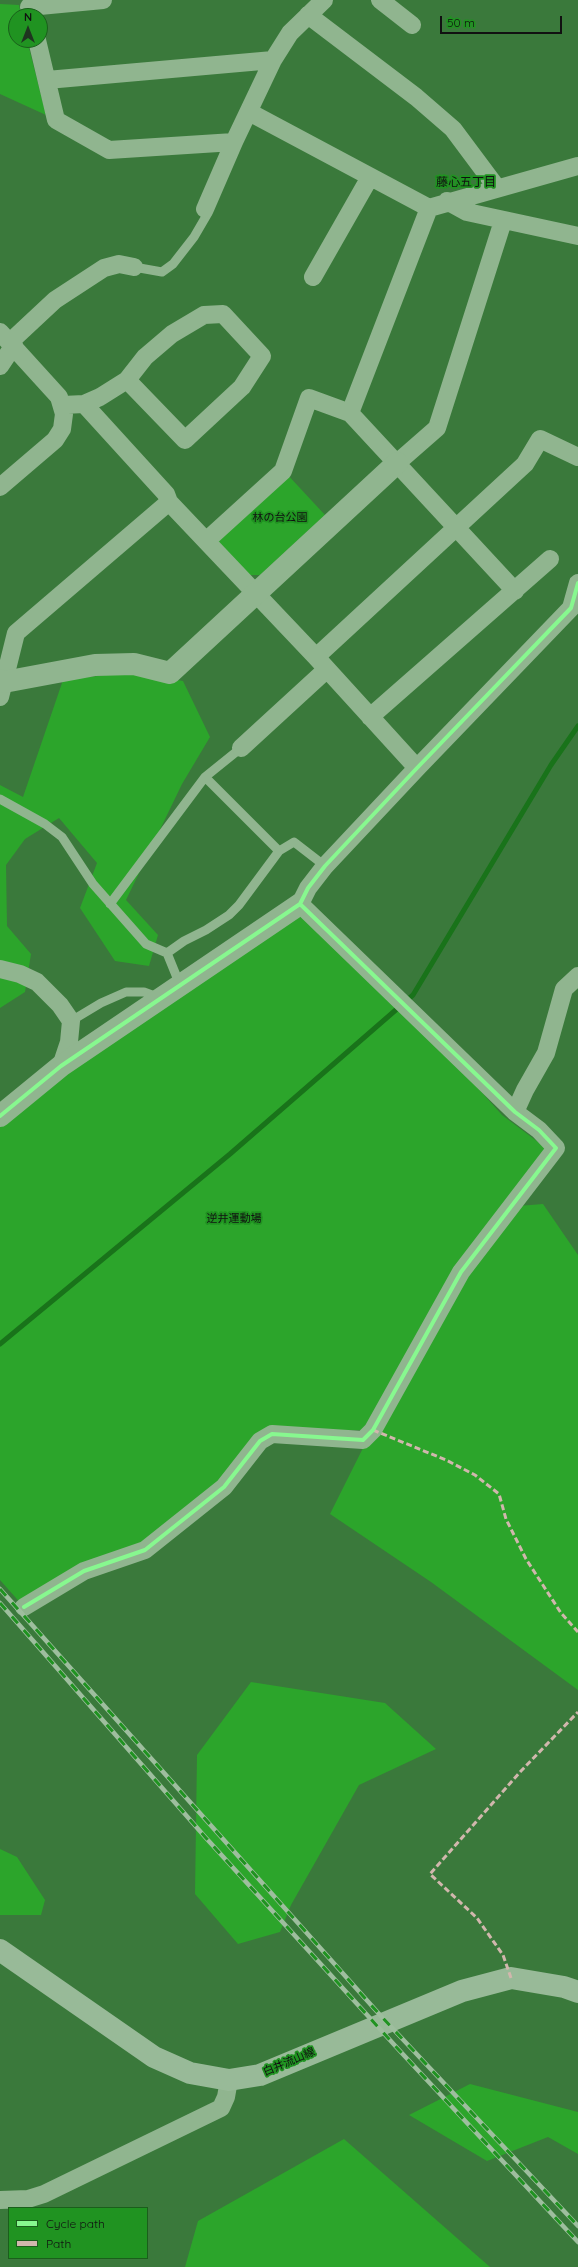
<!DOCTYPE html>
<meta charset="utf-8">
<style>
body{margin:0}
#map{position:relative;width:578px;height:2267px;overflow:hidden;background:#3a793b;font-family:Quicksand,sans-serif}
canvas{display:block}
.legend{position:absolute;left:8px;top:2207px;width:140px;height:52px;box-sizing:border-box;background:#209321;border:1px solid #1a5f1b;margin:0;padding:5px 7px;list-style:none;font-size:12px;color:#111}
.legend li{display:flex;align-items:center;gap:8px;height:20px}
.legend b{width:20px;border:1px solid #1a5f1b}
.north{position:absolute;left:8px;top:8px;width:40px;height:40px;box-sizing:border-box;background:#209321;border:1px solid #1a5f1b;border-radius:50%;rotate:0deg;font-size:11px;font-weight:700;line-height:16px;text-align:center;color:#111}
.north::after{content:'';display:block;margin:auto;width:14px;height:18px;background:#1f3520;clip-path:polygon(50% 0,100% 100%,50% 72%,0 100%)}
.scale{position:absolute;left:440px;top:16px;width:122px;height:18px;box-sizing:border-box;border:2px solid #111;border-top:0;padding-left:5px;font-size:12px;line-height:14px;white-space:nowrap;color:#111;-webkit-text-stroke:3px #209321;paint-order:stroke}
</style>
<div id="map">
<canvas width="578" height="2267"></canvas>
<ul class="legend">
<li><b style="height:5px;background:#87f88f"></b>Cycle path</li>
<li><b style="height:5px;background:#d1b7ad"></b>Path</li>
</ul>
<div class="north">N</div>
<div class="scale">50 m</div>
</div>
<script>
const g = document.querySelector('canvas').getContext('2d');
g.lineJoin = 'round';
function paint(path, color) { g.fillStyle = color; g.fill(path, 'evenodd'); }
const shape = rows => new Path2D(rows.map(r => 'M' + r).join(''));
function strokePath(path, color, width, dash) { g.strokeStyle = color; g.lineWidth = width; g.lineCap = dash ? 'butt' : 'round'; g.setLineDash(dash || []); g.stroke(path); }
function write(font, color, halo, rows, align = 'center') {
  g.font = font + ' Quicksand,"Noto Sans JP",sans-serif'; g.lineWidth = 3.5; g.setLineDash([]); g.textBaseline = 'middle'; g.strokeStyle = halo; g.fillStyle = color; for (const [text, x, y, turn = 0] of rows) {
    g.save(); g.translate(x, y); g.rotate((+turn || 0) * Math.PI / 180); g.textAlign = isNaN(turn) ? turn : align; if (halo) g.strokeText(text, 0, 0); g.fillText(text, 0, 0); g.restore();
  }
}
const green = shape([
 [0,4,19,5,21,16,16,16,16,40,27,40,46,115,0,94],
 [286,473,325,515,260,575,247,575,216,541],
 [132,672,183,681,210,737,182,784,126,900,158,935,149,966,115,961,80,908,97,863,59,818,25,839,6,865,7,926,31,954,25,992,0,1008,0,785,23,797,63,680],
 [300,904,390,990,502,1115,546,1148,506,1207,543,1204,578,1255,578,1690,431,1582,330,1514,372,1430,342,1430,260,1441,145,1550,24,1607,0,1580,0,1116],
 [251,1682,385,1703,436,1749,359,1785,291,1905,280,1932,238,1944,195,1894,197,1755],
 [0,1849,17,1857,45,1900,41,1915,0,1915],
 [470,2084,578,2112,578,2154,548,2137,487,2161,409,2115],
 [344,2139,490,2267,185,2267,198,2221]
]);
const stream = shape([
 [0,1344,230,1154,413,995,551,765,578,726]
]);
const service = shape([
 [134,267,162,272,173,264,194,237,208,213,205,209],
 [205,777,279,851],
 [0,799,45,824,62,837,93,884,146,944,167,953,180,985],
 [110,904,205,777,241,748],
 [167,953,184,941,206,930,229,915,239,905,279,851,294,842,325,866],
 [71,1021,101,1003,126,992,144,992,160,998]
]);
const minor = shape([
 [380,0,412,25],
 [29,7,103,0],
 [308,15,416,97,453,129,497,188],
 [37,40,56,120,109,150,234,142],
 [47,80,273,60],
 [249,112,429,208,578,166],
 [447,201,467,212,578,236],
 [205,209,234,142,273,60,290,33,324,0],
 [313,277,370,177],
 [0,332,59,397,64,414,62,429,55,440,0,487],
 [10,342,55,300,104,268,119,264,134,267],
 [0,366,14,345],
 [84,404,166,494,169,502],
 [63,405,84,404,100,397,127,380,145,357,172,334,204,315,223,314,262,356,242,387,185,440,127,380],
 [350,413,429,208],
 [397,463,437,428,503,221],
 [206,541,283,471,309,398,350,413,515,591],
 [316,657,525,464,540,439,578,457],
 [0,697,16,633,169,502,316,657,417,768],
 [370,717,550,559],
 [241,748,326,670],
 [0,969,20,974,37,982,60,1005,71,1021,69,1042,61,1066],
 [515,1112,525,1090,546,1053,564,989,578,976],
 [24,1607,84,1571,145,1550,224,1487,260,1441,272,1434,363,1440,373,1430,461,1272,556,1148,539,1130,515,1112,300,904,308,888,325,866,417,768,571,608,578,583],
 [0,2200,28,2199,44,2194,221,2108,226,2097,229,2080]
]);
const tertiary = shape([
 [0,680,4,682,95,665,134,664,170,673,397,463],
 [0,1116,61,1066,300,904]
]);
const secondary = shape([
 [0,1950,154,2057,190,2073,229,2080,260,2075,462,1991,511,1978,564,1987,578,1992]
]);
const rail = shape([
 [0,1589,380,2015,578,2226],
 [0,1603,206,1838,399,2050,578,2242]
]);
const quiet = shape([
 [373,1430,446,1460,475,1475,499,1494,506,1519,526,1559,561,1613,578,1632],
 [511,1978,503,1955,477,1918,430,1874,521,1771,578,1712]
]);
const cycleway = shape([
 [0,1116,61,1066,300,904,308,888,325,866,417,768,571,608,578,583],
 [24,1607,84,1571,145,1550,224,1487,260,1441,272,1434,363,1440,373,1430,461,1272,556,1148,539,1130,515,1112,300,904]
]);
const parkNames = [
 ["林の台公園",280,518],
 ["逆井運動場",234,1219]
];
const streetNames = [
 ["白井流山線",289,2062,-23]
];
const neighbourhoodNames = [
 ["藤心五丁目",466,182]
];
paint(green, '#2ca52b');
strokePath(stream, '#19731a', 5);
strokePath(service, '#90b58f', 9);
strokePath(minor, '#90b58f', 18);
strokePath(tertiary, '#90b58f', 22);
strokePath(secondary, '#98ba98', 22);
strokePath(rail, '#9ebe9e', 4.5);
strokePath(rail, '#209321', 3, [9]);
strokePath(quiet, '#d1b7ad', 3, [6, 3]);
strokePath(cycleway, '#87f88f', 4);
write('11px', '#111', '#209321', parkNames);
write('11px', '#111', '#209321', streetNames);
write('12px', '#111', '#209321', neighbourhoodNames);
</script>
